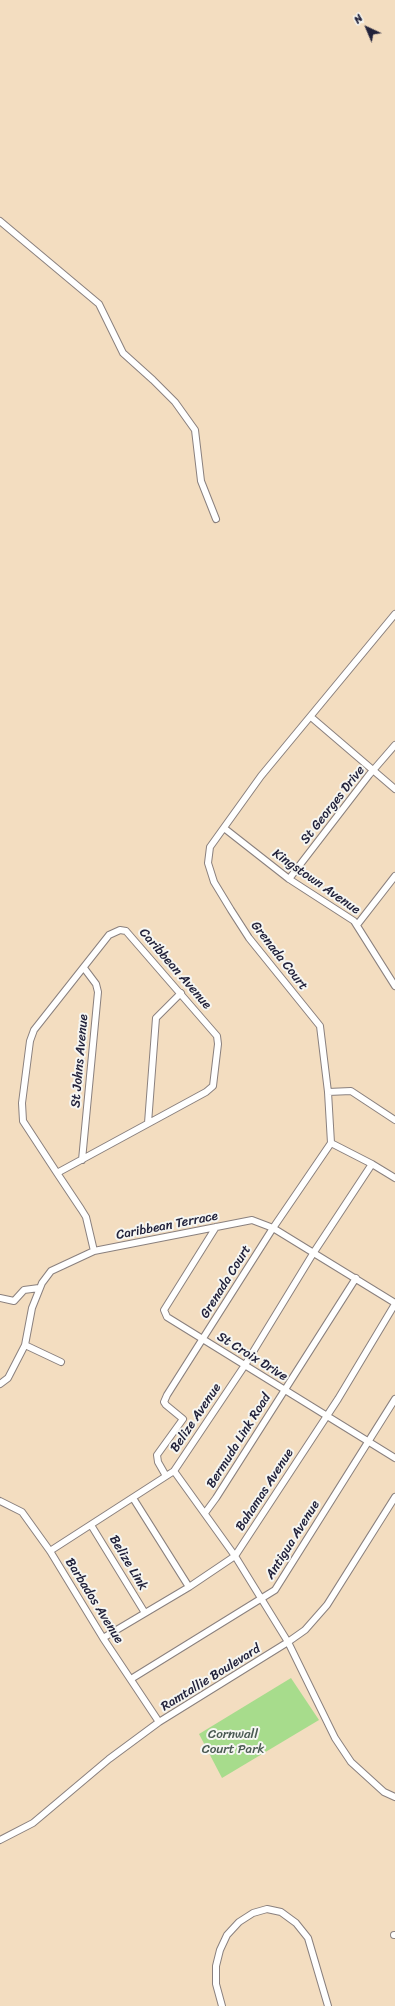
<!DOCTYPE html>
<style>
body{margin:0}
#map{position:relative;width:395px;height:2006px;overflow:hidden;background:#f3ddc0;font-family:Sriracha,sans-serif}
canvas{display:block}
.north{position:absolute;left:347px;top:8px;width:40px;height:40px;-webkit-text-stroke:3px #f6f6f2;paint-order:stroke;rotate:316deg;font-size:11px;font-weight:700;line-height:16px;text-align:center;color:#22223b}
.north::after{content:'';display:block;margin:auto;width:14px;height:18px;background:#22223b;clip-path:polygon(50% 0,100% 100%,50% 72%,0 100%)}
</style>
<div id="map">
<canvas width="395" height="2006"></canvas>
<div class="north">N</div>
</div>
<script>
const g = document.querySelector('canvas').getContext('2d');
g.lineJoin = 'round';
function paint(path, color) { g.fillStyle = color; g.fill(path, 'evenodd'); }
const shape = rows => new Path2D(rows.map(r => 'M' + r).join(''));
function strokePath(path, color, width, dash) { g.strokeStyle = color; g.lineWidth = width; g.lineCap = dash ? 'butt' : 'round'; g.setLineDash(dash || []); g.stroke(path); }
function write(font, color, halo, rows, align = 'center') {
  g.font = font + ' Sriracha,sans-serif'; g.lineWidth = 4; g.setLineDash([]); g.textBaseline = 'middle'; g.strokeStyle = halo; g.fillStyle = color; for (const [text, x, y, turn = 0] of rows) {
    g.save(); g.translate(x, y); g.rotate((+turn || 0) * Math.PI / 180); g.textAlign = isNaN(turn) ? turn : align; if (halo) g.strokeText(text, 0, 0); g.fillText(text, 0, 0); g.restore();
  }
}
const green = shape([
 [291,1678,319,1720,222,1778,199,1734]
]);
const street = shape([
 [0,221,99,304,123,353,153,380,175,402,195,430,201,481,216,519],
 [311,717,395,789],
 [224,828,289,879,354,921,395,986],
 [289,879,369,775,395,745],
 [357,925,395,876],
 [328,1092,351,1091,395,1120],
 [148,1123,156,1018,181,993],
 [331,1143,372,1164],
 [82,1160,98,992,96,984,84,968],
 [57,1173,206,1092,213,1086,218,1044,217,1036,126,931,120,930,109,935,34,1030,30,1041,22,1103,23,1121,57,1173,81,1209,86,1217,94,1251],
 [216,1227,164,1310,167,1317,395,1458],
 [0,1298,14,1301,24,1290,39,1288],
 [25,1345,61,1362],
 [0,1384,8,1378,25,1345,32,1308,42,1283,51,1271,94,1251,252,1220,273,1228,395,1303],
 [174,1471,235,1556,288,1642,335,1738,351,1762,384,1792,395,1797],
 [166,1476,158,1462,157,1455,183,1419,166,1405,164,1402,167,1395,273,1228,331,1143,328,1092,320,1026,249,938,231,910,214,882,208,863,210,847,261,776,395,614],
 [133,1498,189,1587],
 [0,1501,22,1512,50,1551,103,1638,159,1722],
 [205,1513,216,1498,356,1278],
 [91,1525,145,1613],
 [50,1551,174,1471,245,1365,314,1252,372,1164,395,1178],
 [103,1638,189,1587,235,1556,338,1399,395,1304],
 [131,1679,275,1590,395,1399],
 [0,1840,33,1823,109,1759,159,1722,288,1642,305,1630,327,1605,395,1497],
 [394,1935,395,1935],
 [222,2006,216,1984,216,1966,220,1950,227,1935,239,1922,253,1913,267,1909,281,1912,296,1923,308,1938,328,2006]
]);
const streetNames = [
 ["St Georges Drive",333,805,-52],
 ["Kingstown Avenue",316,882,35],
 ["Grenada Court",279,956,52],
 ["Caribbean Avenue",175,969,49],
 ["St Johns Avenue",80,1061,-85],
 ["Caribbean Terrace",167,1226,-11],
 ["Grenada Court",226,1282,-58],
 ["St Croix Drive",252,1357,32],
 ["Belize Avenue",196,1418,-56],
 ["Bermuda Link Road",239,1441,-58],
 ["Bahamas Avenue",265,1490,-57],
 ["Antigua Avenue",293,1540,-58],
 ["Belize Link",128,1563,59],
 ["Barbados Avenue",94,1601,58],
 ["Ramtallie Boulevard",211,1678,-32]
];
const parkNames = [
 ["Cornwall",233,1735],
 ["Court Park",233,1750]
];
paint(green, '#a7dc8c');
strokePath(street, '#8a807e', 8);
strokePath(street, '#fff', 6);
write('13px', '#22223b', '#f6f6f2', streetNames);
write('13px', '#4a5a53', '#f6f6f2', parkNames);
</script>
